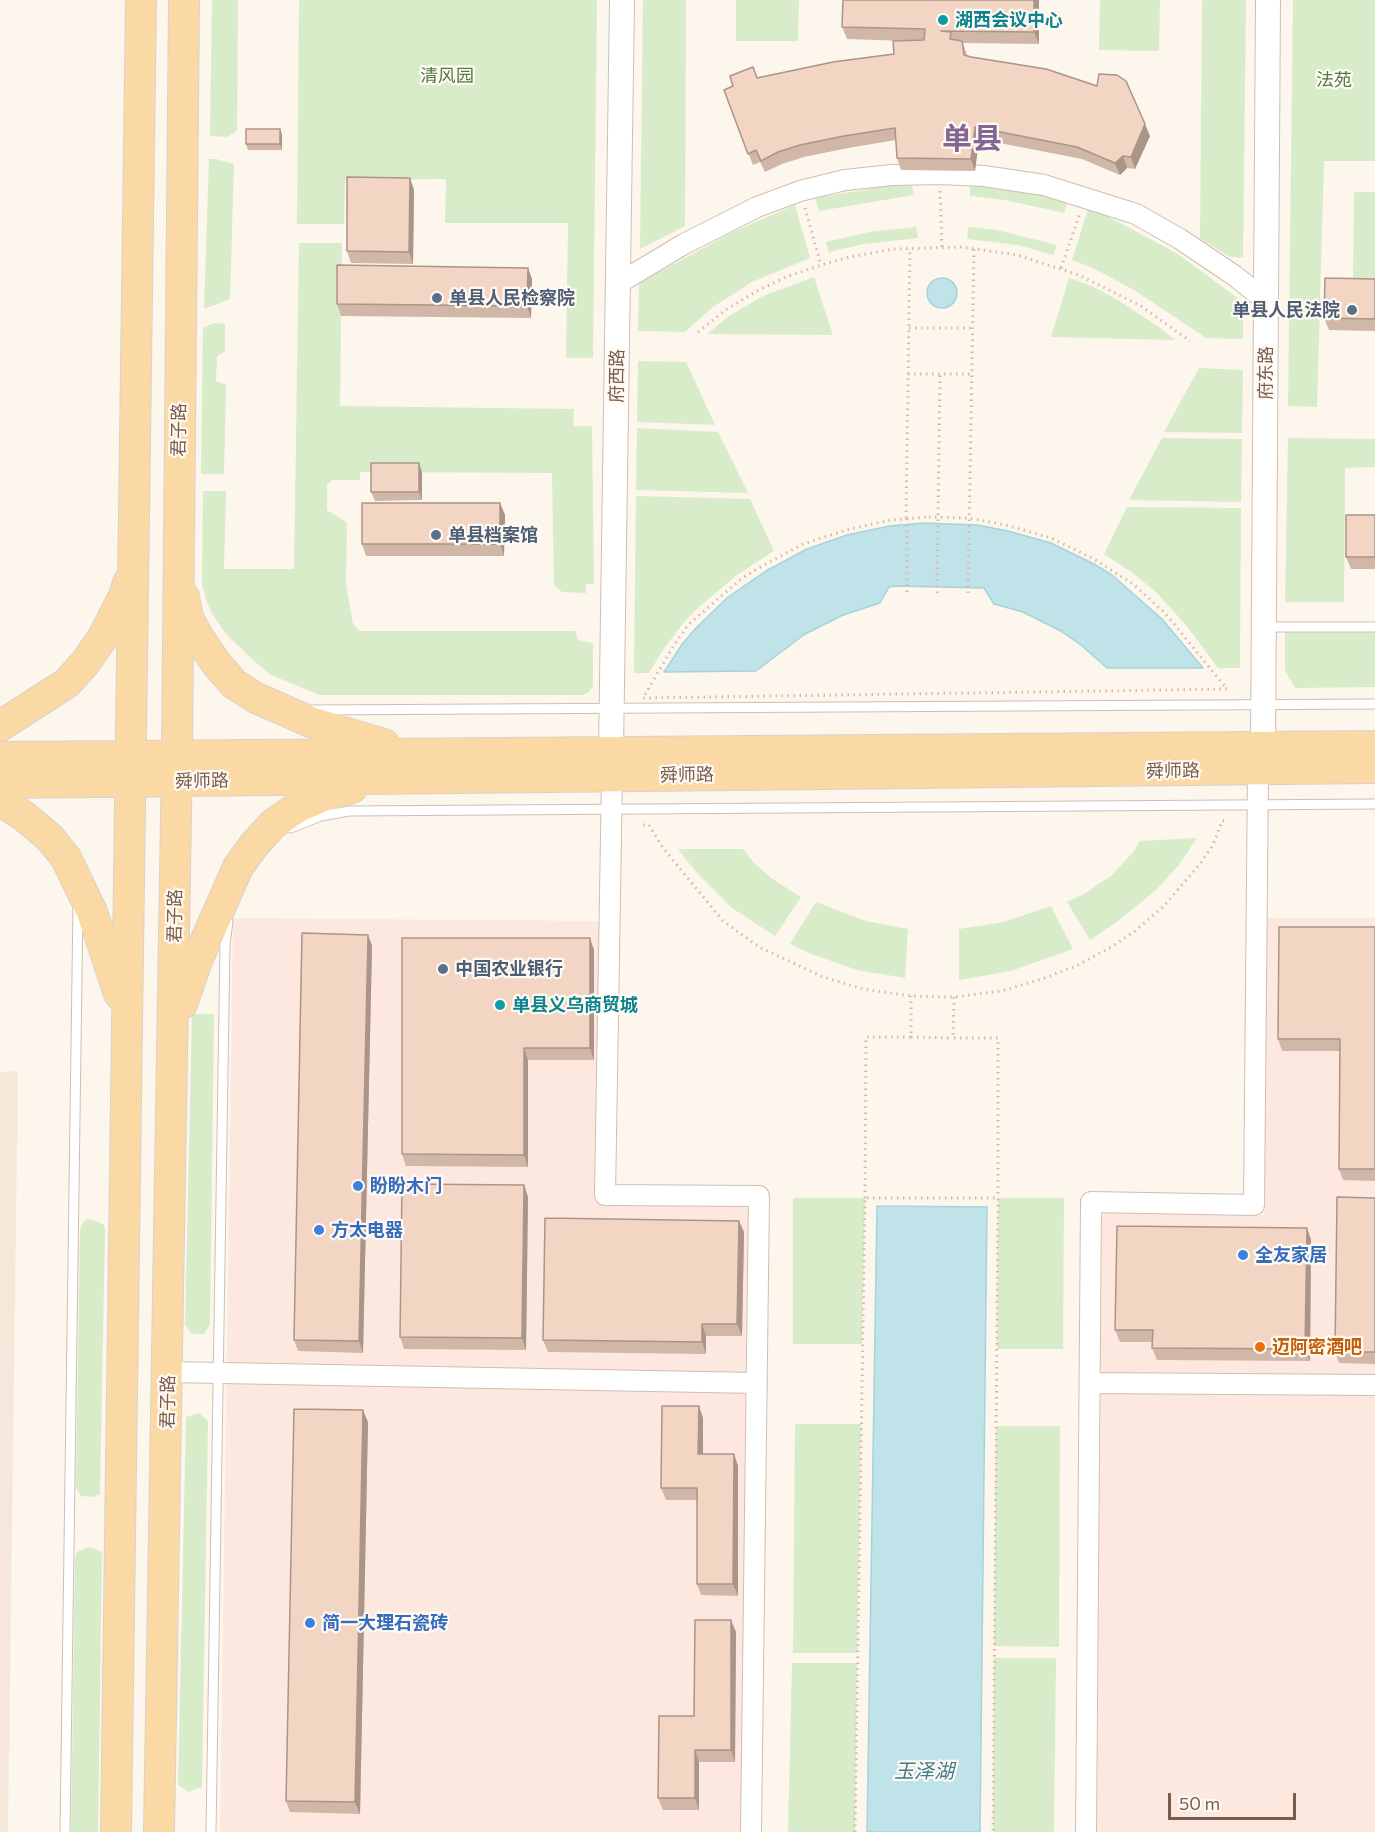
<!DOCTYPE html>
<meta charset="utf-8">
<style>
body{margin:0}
#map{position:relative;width:1375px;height:1832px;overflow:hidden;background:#fdf6ec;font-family:Commissioner,sans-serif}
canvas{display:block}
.scale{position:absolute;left:1168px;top:1793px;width:128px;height:27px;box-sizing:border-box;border:3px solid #7a5c4d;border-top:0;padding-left:8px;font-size:18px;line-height:21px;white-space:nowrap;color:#7a5c4d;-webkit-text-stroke:4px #fffaf3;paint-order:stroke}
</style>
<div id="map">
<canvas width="1375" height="1832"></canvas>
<div class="scale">50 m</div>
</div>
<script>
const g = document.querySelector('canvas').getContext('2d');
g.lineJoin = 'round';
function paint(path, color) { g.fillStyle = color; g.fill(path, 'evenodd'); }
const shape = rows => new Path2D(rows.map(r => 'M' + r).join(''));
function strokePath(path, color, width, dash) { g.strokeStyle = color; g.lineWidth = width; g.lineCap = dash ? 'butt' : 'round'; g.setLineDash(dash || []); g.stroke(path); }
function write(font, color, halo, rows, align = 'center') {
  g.font = font + ' Commissioner,"Noto Sans SC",sans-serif'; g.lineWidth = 4.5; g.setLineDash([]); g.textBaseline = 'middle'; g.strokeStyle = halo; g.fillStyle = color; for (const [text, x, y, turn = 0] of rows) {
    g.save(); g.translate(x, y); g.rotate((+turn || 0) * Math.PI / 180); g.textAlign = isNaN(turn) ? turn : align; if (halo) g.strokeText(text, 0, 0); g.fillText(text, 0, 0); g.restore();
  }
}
const residential = shape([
 [18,1071,8,1832,0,1832,0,1072]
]);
const commercial = shape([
 [233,918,604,921,599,1200,751,1201,744,1832,220,1832],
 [1267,918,1375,918,1375,1832,1097,1832,1102,1212,1264,1215]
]);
const green = shape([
 [212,0,238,0,237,131,227,137,210,136],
 [299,0,597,0,593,358,566,358,568,223,445,223,446,179,345,180,344,224,297,224],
 [643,0,686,0,685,226,640,249],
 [736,0,799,0,798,41,736,41],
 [1100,0,1160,0,1159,51,1099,50],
 [1202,0,1246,0,1243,257,1238,258,1229,256,1200,239],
 [1293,0,1375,0,1375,161,1324,161,1317,407,1288,406],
 [209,159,216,159,234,164,230,299,204,309],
 [911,182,914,195,819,211,815,198],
 [970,184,1004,187,1047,196,1067,203,1064,213,1005,200,970,196],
 [1354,192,1375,192,1375,279,1353,279],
 [795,205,810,258,752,282,713,307,685,332,638,331,639,283,733,232],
 [1088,209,1105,215,1178,254,1243,302,1243,339,1206,338,1134,290,1093,268,1072,260],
 [916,227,918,238,864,244,829,252,826,242,869,232],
 [968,227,997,230,1057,245,1053,255,1018,245,967,239],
 [299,243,342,243,340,406,574,409,573,426,592,426,594,584,586,584,586,593,562,592,554,585,552,473,360,472,360,480,332,480,327,485,327,510,347,523,346,584,353,624,359,631,575,631,578,640,593,643,593,686,589,692,583,695,320,695,271,675,254,661,225,633,213,615,206,599,202,584,203,491,226,491,224,569,294,569],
 [814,277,833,335,707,334,729,316,763,296],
 [1069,278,1092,286,1116,299,1159,327,1175,340,1051,337],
 [214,323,225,324,225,351,217,357,216,381,226,385,224,474,201,474,203,328],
 [638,361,686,362,715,425,637,422],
 [1199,368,1243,370,1242,433,1164,432],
 [637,428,718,432,748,493,636,490],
 [1162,438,1242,439,1241,502,1129,500],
 [1288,438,1375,439,1375,467,1345,468,1344,602,1285,602],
 [636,496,750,499,774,551,737,575,700,606,684,622,663,650,649,673,634,673],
 [1127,507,1241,508,1240,668,1218,668,1186,625,1156,592,1134,574,1104,554],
 [1285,627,1375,627,1375,687,1295,688,1285,671],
 [1197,838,1178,866,1157,889,1118,921,1090,940,1067,902,1084,894,1112,875,1134,851,1140,841],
 [678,849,743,849,754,863,771,878,801,897,775,936,732,908,696,872],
 [816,902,866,921,908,929,905,978,857,970,814,955,790,944],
 [1051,906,1073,949,1011,971,959,980,959,929,1004,922],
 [192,1014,214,1014,210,1324,204,1334,192,1334,185,1325],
 [793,1198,865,1198,862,1344,793,1344],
 [998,1198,1064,1198,1063,1349,997,1349],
 [88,1219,99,1222,104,1225,105,1229,100,1494,93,1497,81,1496,76,1488,80,1229,84,1221],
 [199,1413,208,1421,202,1787,188,1792,178,1785,186,1417],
 [795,1424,861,1424,857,1653,793,1653],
 [996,1426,1060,1426,1059,1647,994,1646],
 [89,1547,102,1552,98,1832,71,1832,75,1559,77,1552],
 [994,1658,1056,1658,1054,1832,993,1832],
 [792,1663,857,1663,855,1832,788,1832]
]);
const water = shape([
 '927 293a15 15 0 1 1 30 0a15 15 0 1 1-30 0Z',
 [923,523,977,525,1008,531,1051,543,1094,564,1112,575,1162,619,1203,668,1107,668,1081,645,1061,631,1023,612,994,604,984,588,897,586,889,587,880,603,843,615,805,634,756,671,664,672,683,643,696,628,728,597,766,571,807,549,847,535,890,526,923,523],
 [877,1206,987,1207,980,1832,867,1832,877,1206]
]);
const path = shape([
 [940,191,942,247],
 [805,208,821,265],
 [1061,268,1080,213],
 [909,328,972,328],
 [698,332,727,309,757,291,786,277,821,265,850,257,893,249,963,247,1017,255,1079,275,1141,306,1190,341],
 [908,374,971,374],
 [929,517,969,518,1006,525,1051,538,1094,559,1133,584,1165,613,1227,689,643,698,674,645,688,625,741,579,762,566,803,544,846,530,891,520,929,517],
 [906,518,910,248],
 [907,592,907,518],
 [937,593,940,374],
 [968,593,974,248],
 [643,825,649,825,663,848,723,921,759,947,823,977,863,989,911,996,954,997,1001,991,1042,979,1076,966,1113,946,1135,931,1163,907,1200,864,1213,845,1222,821,1226,820],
 [954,997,953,1038,998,1038,998,1198],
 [911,1037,953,1038],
 [865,1198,866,1037,911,1037,911,996],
 [855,1832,865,1198,998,1198,993,1832]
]);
const service = shape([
 [1264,627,1375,627],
 [309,710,1375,704],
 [291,828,321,816,349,811,1375,804],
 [65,1832,78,904],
 [211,1832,225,945,228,921]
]);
const minor = shape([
 [619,283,684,244,757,207,800,191,845,180,892,175,940,174,984,176,1044,185,1136,214,1180,239,1235,276,1266,301],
 [612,776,605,1195,759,1196,751,1832],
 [168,1372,757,1383],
 [1090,1383,1375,1385],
 [1086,1832,1091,1202,1254,1205,1258,770]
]);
const tertiary = shape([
 [1263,746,1268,0],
 [611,751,622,0]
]);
const primary = shape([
 [184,597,188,618,199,638,216,663,234,684,256,698,313,723,384,744],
 [0,726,67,683,85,663,103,637,124,596,128,583],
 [0,757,1375,746],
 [0,783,1375,768],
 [0,801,24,816,50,838,66,858,92,912,119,994],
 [182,1004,198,958,238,867,254,845,273,824,298,807,326,795,352,788],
 [116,1832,141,0],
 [159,1832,177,755,184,0]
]);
const wall = shape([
 [1039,0,1039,44,963,43,967,55,1150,136,1135,169,1127,168,1120,175,1082,159,979,139,975,171,901,170,897,158,896,140,848,148,804,157,782,164,765,172,760,162,753,165,724,90,757,78,894,54,906,41,847,39,842,27],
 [280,129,282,135,282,150,248,150,246,144],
 [414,190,413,264,351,263,347,251],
 [528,268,532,279,531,318,341,316,337,304],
 [1375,279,1375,331,1329,330,1324,318],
 [422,472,422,500,375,501,371,492],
 [500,503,505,515,504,556,366,556,362,544],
 [1375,515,1375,569,1351,569,1346,557],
 [1375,927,1375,1181,1343,1180,1339,1169,1340,1051,1282,1051,1278,1039],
 [368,935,372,946,363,1353,298,1351,294,1340],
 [594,950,594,1060,528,1060,528,1167,406,1166,402,1154],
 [524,1185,528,1197,526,1350,404,1349,400,1337],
 [1375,1198,1375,1364,1339,1363,1335,1352],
 [739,1221,744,1232,742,1336,706,1336,706,1354,548,1352,543,1340],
 [1307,1228,1311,1240,1310,1361,1157,1360,1152,1348,1152,1342,1120,1342,1115,1330],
 [703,1418,703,1454,734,1454,738,1466,738,1596,701,1595,697,1584,697,1500,666,1500,661,1488],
 [368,1422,360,1814,290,1812,286,1801],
 [736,1632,735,1762,699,1762,699,1810,663,1810,658,1798,694,1716]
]);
const shadedWall = shape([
 [1034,0,1039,0,1039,44,1034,32],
 [1145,124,1150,136,1135,169,1131,157],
 [975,127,979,139,975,171,971,159],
 [280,129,282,135,282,150,280,144],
 [1123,156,1127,168,1120,175,1115,163],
 [410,178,414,190,413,264,409,252],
 [528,268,532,279,531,318,527,306],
 [419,463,422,472,422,500,419,492],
 [500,503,505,515,504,556,500,544],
 [368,935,372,946,363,1353,359,1341],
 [590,938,594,950,594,1060,590,1048],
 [524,1048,528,1060,528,1167,524,1155],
 [524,1185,528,1197,526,1350,522,1338],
 [739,1221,744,1232,742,1336,737,1324],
 [1307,1228,1311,1240,1310,1361,1305,1349],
 [702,1324,706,1336,706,1354,702,1342],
 [699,1406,703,1418,703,1466,698,1454],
 [363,1410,368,1422,360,1814,355,1802],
 [734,1454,738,1466,738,1596,733,1584],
 [731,1620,736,1632,735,1762,731,1750],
 [695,1750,699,1762,699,1810,695,1798]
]);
const building = shape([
 [843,0,1034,0,1034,32,941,31,951,32,950,39,962,41,964,55,971,57,1046,69,1097,86,1099,74,1117,75,1126,81,1145,124,1131,157,1123,156,1115,163,1077,147,975,127,971,159,897,158,895,128,844,136,800,145,778,152,761,161,756,150,748,154,724,90,733,86,730,76,753,67,757,78,833,62,894,54,893,41,924,40,925,29,842,27,843,0],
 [246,129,280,129,280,144,246,144,246,129],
 [347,177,410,178,409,252,347,251,347,177],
 [337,265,528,268,527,306,337,304,337,265],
 [1325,278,1375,279,1375,319,1324,318,1325,278],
 [371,463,419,463,419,492,371,492,371,463],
 [362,503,500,503,500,544,362,544,362,503],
 [1346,515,1375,515,1375,557,1346,557,1346,515],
 [1279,927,1375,927,1375,1169,1339,1169,1340,1039,1278,1039,1279,927],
 [302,933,368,935,359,1341,294,1340,302,933],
 [402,938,590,938,590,1048,524,1048,524,1155,402,1154,402,938],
 [402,1184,524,1185,522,1338,400,1337,402,1184],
 [1337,1197,1375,1198,1375,1352,1335,1352,1337,1197],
 [545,1218,739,1221,737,1324,702,1324,702,1342,543,1340,545,1218],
 [1117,1226,1307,1228,1305,1349,1152,1348,1153,1330,1115,1330,1117,1226],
 [662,1406,699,1406,698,1454,734,1454,733,1584,697,1584,697,1488,661,1488,662,1406],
 [294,1409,363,1410,355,1802,286,1801,294,1409],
 [695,1620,731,1620,731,1750,695,1750,695,1798,658,1798,659,1716,694,1716,695,1620]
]);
const markers = [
 [943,20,6,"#0f9aa8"],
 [437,298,6,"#5c6f8a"],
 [1352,310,6,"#5c6f8a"],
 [436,535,6,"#5c6f8a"],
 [443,969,6,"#5c6f8a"],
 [500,1005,6,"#0f9aa8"],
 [358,1186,6,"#3f7fe0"],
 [319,1230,6,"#3f7fe0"],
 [1243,1255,6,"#3f7fe0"],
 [1260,1347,6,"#e8710a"],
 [310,1623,6,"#3f7fe0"]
];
const cultureNames = [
 ["湖西会议中心",955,20],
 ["单县义乌商贸城",512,1005]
];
const parkNames = [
 ["清风园",447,76],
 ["法苑",1334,80]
];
const serviceNames = [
 ["单县人民检察院",449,298],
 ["单县人民法院",1340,310,"right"],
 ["单县档案馆",448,535],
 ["中国农业银行",455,969]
];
const streetNames = [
 ["府东路",1266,373,-90],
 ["府西路",617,376,-89],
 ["君子路",179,430,-89],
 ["舜师路",1173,771,-1],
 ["舜师路",687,775,-1],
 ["舜师路",202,781,-1],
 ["君子路",175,916,-89],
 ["君子路",168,1402,-89]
];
const shopNames = [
 ["盼盼木门",370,1186],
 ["方太电器",331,1230],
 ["全友家居",1255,1255],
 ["简一大理石瓷砖",322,1623]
];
const foodNames = [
 ["迈阿密酒吧",1272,1347]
];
const waterNames = [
 ["玉泽湖",924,1771]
];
const townNames = [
 ["单县",972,139]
];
paint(residential, '#f5e8da');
paint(commercial, '#fde8e0');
paint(green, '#d8ecc9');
paint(water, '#bfe3e8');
strokePath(water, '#a5d3da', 1.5);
strokePath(service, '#d1beb0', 11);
strokePath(minor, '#d1beb0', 22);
strokePath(tertiary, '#d1beb0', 26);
strokePath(primary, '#dad1cd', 32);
strokePath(path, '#d9b8a5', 3, [1.5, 4.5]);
strokePath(service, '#fff', 9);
strokePath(minor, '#fff', 20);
strokePath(tertiary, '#fff', 24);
strokePath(primary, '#fbd9a5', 30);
paint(wall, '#d1b7a8');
paint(shadedWall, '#aa9588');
paint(building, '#f3d5c3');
strokePath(building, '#aa9588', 1.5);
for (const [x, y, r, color] of markers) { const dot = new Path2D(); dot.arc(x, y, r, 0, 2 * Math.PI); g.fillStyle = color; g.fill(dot); strokePath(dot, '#fffaf3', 2); }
write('bold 18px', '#0d838f', '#fffaf3', cultureNames, 'left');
write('18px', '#537a41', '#fffaf3', parkNames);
write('bold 18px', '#4e5e75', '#fffaf3', serviceNames, 'left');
write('18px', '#7a5c4d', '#fffaf3', streetNames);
write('bold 18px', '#366cbe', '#fffaf3', shopNames, 'left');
write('bold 18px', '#c56008', '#fffaf3', foodNames, 'left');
write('italic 20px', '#437c86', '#fffaf3', waterNames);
write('bold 30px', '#846695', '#fffaf3', townNames);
</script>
